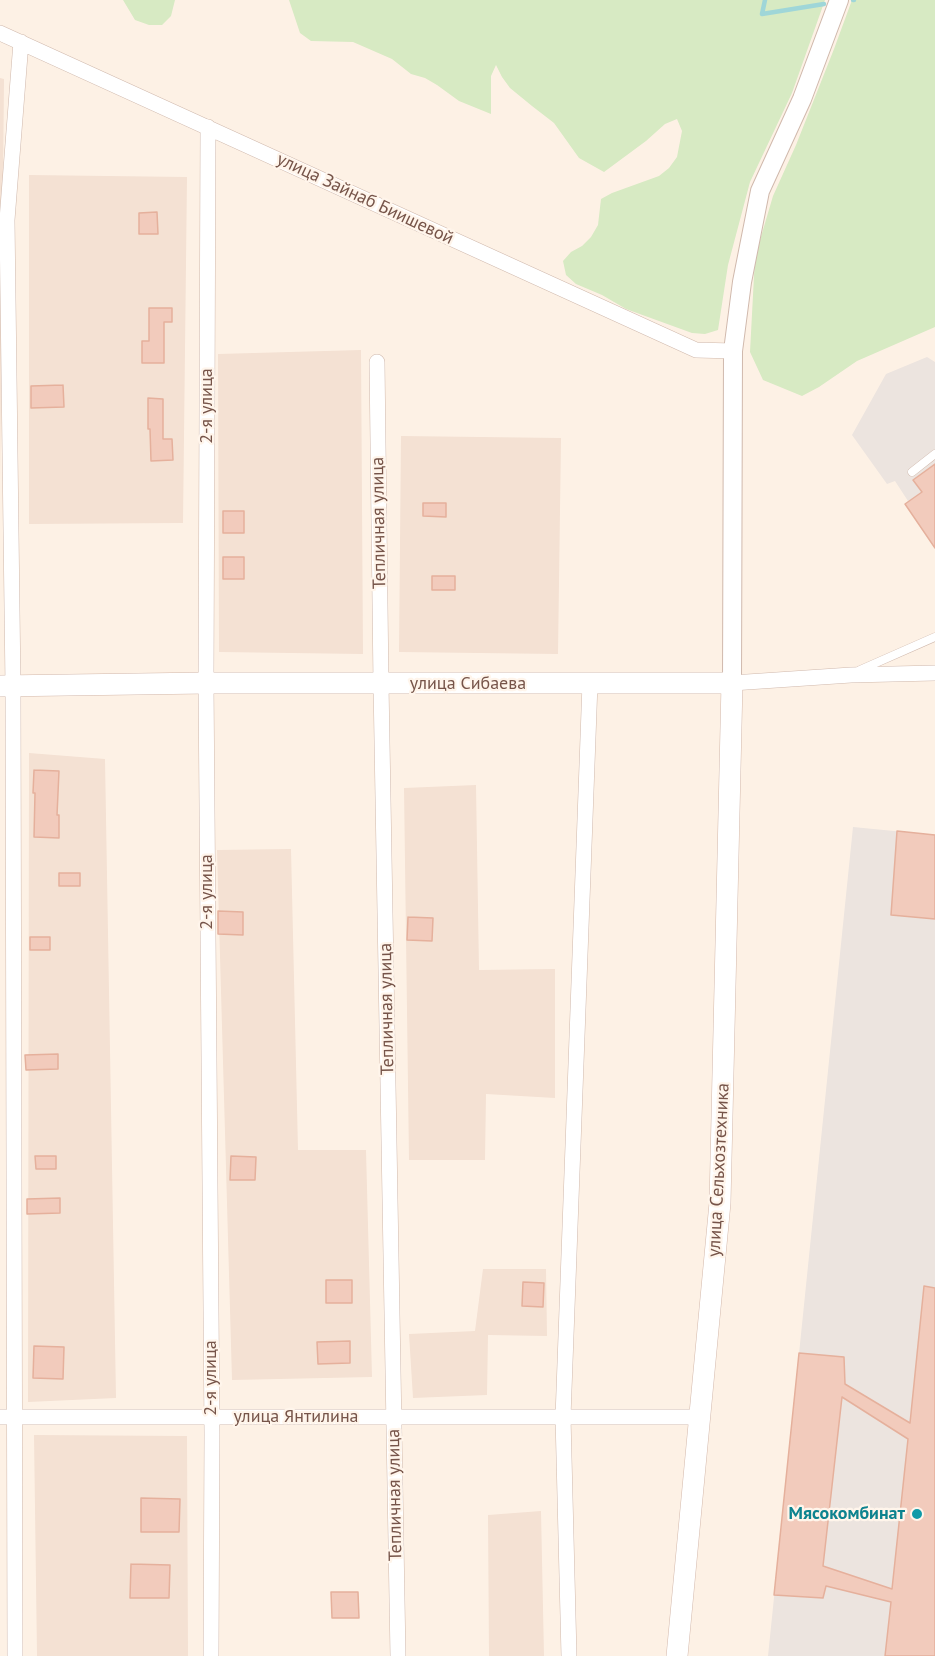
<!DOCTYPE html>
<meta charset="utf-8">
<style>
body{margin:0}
canvas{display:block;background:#fdf1e5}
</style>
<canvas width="935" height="1656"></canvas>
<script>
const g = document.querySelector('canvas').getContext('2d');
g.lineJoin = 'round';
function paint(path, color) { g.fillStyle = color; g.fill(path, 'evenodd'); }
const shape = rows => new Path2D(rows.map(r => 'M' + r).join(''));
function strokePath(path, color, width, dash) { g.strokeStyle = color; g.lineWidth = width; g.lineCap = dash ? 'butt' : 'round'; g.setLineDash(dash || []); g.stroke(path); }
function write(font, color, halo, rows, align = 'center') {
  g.font = font + ' "PT Sans",sans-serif'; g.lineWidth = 4.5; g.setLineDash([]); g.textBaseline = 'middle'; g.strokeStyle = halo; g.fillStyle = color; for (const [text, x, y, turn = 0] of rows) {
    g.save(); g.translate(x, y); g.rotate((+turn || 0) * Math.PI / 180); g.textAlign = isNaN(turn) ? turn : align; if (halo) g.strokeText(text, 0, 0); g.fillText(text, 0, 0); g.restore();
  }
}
const residential = shape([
 [0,78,4,79,0,482],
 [29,175,187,177,183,523,29,524],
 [361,350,363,654,219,652,218,354],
 [401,436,561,438,558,654,399,652],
 [29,753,105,759,116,1398,28,1402],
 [476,785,479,970,555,969,555,1098,486,1094,485,1160,409,1160,404,788],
 [291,849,298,1150,366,1150,372,1377,232,1380,217,850],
 [483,1269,546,1269,547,1336,488,1335,487,1395,413,1398,409,1334,475,1331],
 [34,1435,187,1436,188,1656,37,1656],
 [541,1511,544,1656,489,1656,488,1515]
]);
const industrial = shape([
 [927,357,935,362,935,548,905,504,908,501,895,481,887,484,852,435,886,374],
 [853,827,935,835,935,1656,768,1656]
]);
const green = shape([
 [123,0,175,0,171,16,162,25,149,25,135,20],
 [289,0,825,0,792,93,750,182,728,265,718,330,705,334,692,333,626,309,602,295,576,284,566,275,563,261,571,252,582,246,591,237,598,225,601,199,612,193,659,176,669,168,677,157,682,131,677,119,665,124,646,141,604,172,579,158,554,123,532,106,510,88,502,77,496,65,491,76,491,114,459,101,437,85,425,78,411,74,392,59,353,42,311,41,300,33],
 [852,0,935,0,935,327,857,361,819,387,802,396,763,380,750,352,755,257,773,196,796,145,834,49]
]);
const stream = shape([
 [765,0,762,14,824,4],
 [853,0,854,0]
]);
const building = shape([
 [157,212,158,234,139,234,139,213,157,212],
 [149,308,172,308,172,322,164,322,164,363,142,363,142,341,149,341,149,308],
 [63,385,64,407,31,408,31,386,63,385],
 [148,398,163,399,163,439,172,439,173,460,151,461,150,429,148,429,148,398],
 [935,464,935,548,905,504,922,492,913,480,935,464],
 [423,503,446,503,446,517,423,516,423,503],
 [223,511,244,511,244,533,223,533,223,511],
 [223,557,244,557,244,579,223,579,223,557],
 [432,576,455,576,455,590,432,590,432,576],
 [34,770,59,771,57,815,59,815,59,838,34,837,35,793,33,793,34,770],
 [897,831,935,835,935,919,891,915,897,831],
 [59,873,80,873,80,886,59,886,59,873],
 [218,911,243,912,243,935,218,934,218,911],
 [408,917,433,918,432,941,407,940,408,917],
 [30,937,50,937,50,950,30,950,30,937],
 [58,1054,58,1069,26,1070,25,1055,58,1054],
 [35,1156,56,1156,56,1169,36,1169,35,1156],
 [231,1156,256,1157,255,1180,230,1180,231,1156],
 [60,1198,60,1213,27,1214,27,1199,60,1198],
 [326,1280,352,1280,352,1303,326,1303,326,1280],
 [523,1282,544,1283,543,1307,522,1306,523,1282],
 [924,1286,935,1288,935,1656,885,1656,891,1602,826,1586,823,1598,774,1595,799,1353,844,1357,845,1384,910,1423,924,1286],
 [842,1397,908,1439,892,1589,823,1566,842,1397],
 [350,1341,350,1363,318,1364,317,1342,350,1341],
 [34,1346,64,1347,63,1379,33,1378,34,1346],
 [141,1498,180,1499,179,1532,141,1532,141,1498],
 [131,1564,170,1565,169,1598,130,1598,131,1564],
 [331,1592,358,1592,359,1618,332,1618,331,1592]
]);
const service = shape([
 [912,472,935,454],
 [860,670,935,637]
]);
const minor = shape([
 [0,33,696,350,733,351],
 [208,127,206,683,212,1434,211,1656],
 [377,362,381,684,398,1656],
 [732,683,851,675,935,673],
 [0,1417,700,1417],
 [15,1656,13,686,7,220,21,42],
 [569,1656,563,1417,590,683]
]);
const tertiary = shape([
 [732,683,733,351,742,282,760,191,802,99,839,0]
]);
const secondary = shape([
 [0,686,206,683,732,683,720,1203,677,1656]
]);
const markers = [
 [917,1514,6,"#0f9aa8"]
];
const streetNames = [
 ["улица Зайнаб Биишевой",365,199,25],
 ["2-я улица",207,406,-90],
 ["Тепличная улица",379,523,-91],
 ["улица Сибаева",468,684],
 ["2-я улица",207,892,-90],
 ["Тепличная улица",387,1009,-91],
 ["улица Сельхозтехника",719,1170,-87],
 ["2-я улица",211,1378,-90],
 ["улица Янтилина",296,1417],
 ["Тепличная улица",395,1495,-91]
];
const cultureNames = [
 ["Мясокомбинат",905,1514]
];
paint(residential, '#f4e1d3');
paint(industrial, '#ece4df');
paint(green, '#d7eac3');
strokePath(stream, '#9fd6d8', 4.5);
paint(building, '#f2cbbc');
strokePath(building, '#e5b09c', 1.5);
strokePath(service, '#d0b9ad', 9);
strokePath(minor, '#d0b9ad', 16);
strokePath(tertiary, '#d0b9ad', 20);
strokePath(secondary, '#d3b8ab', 22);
strokePath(service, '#fff', 8);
strokePath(minor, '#fff', 15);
strokePath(tertiary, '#fff', 18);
strokePath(secondary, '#fff', 21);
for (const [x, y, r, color] of markers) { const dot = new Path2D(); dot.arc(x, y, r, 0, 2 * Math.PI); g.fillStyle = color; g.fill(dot); strokePath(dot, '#fff5eb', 2); }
write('18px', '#765449', '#fff5eb', streetNames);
write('bold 18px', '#0d838f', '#fff5eb', cultureNames, 'right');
</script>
